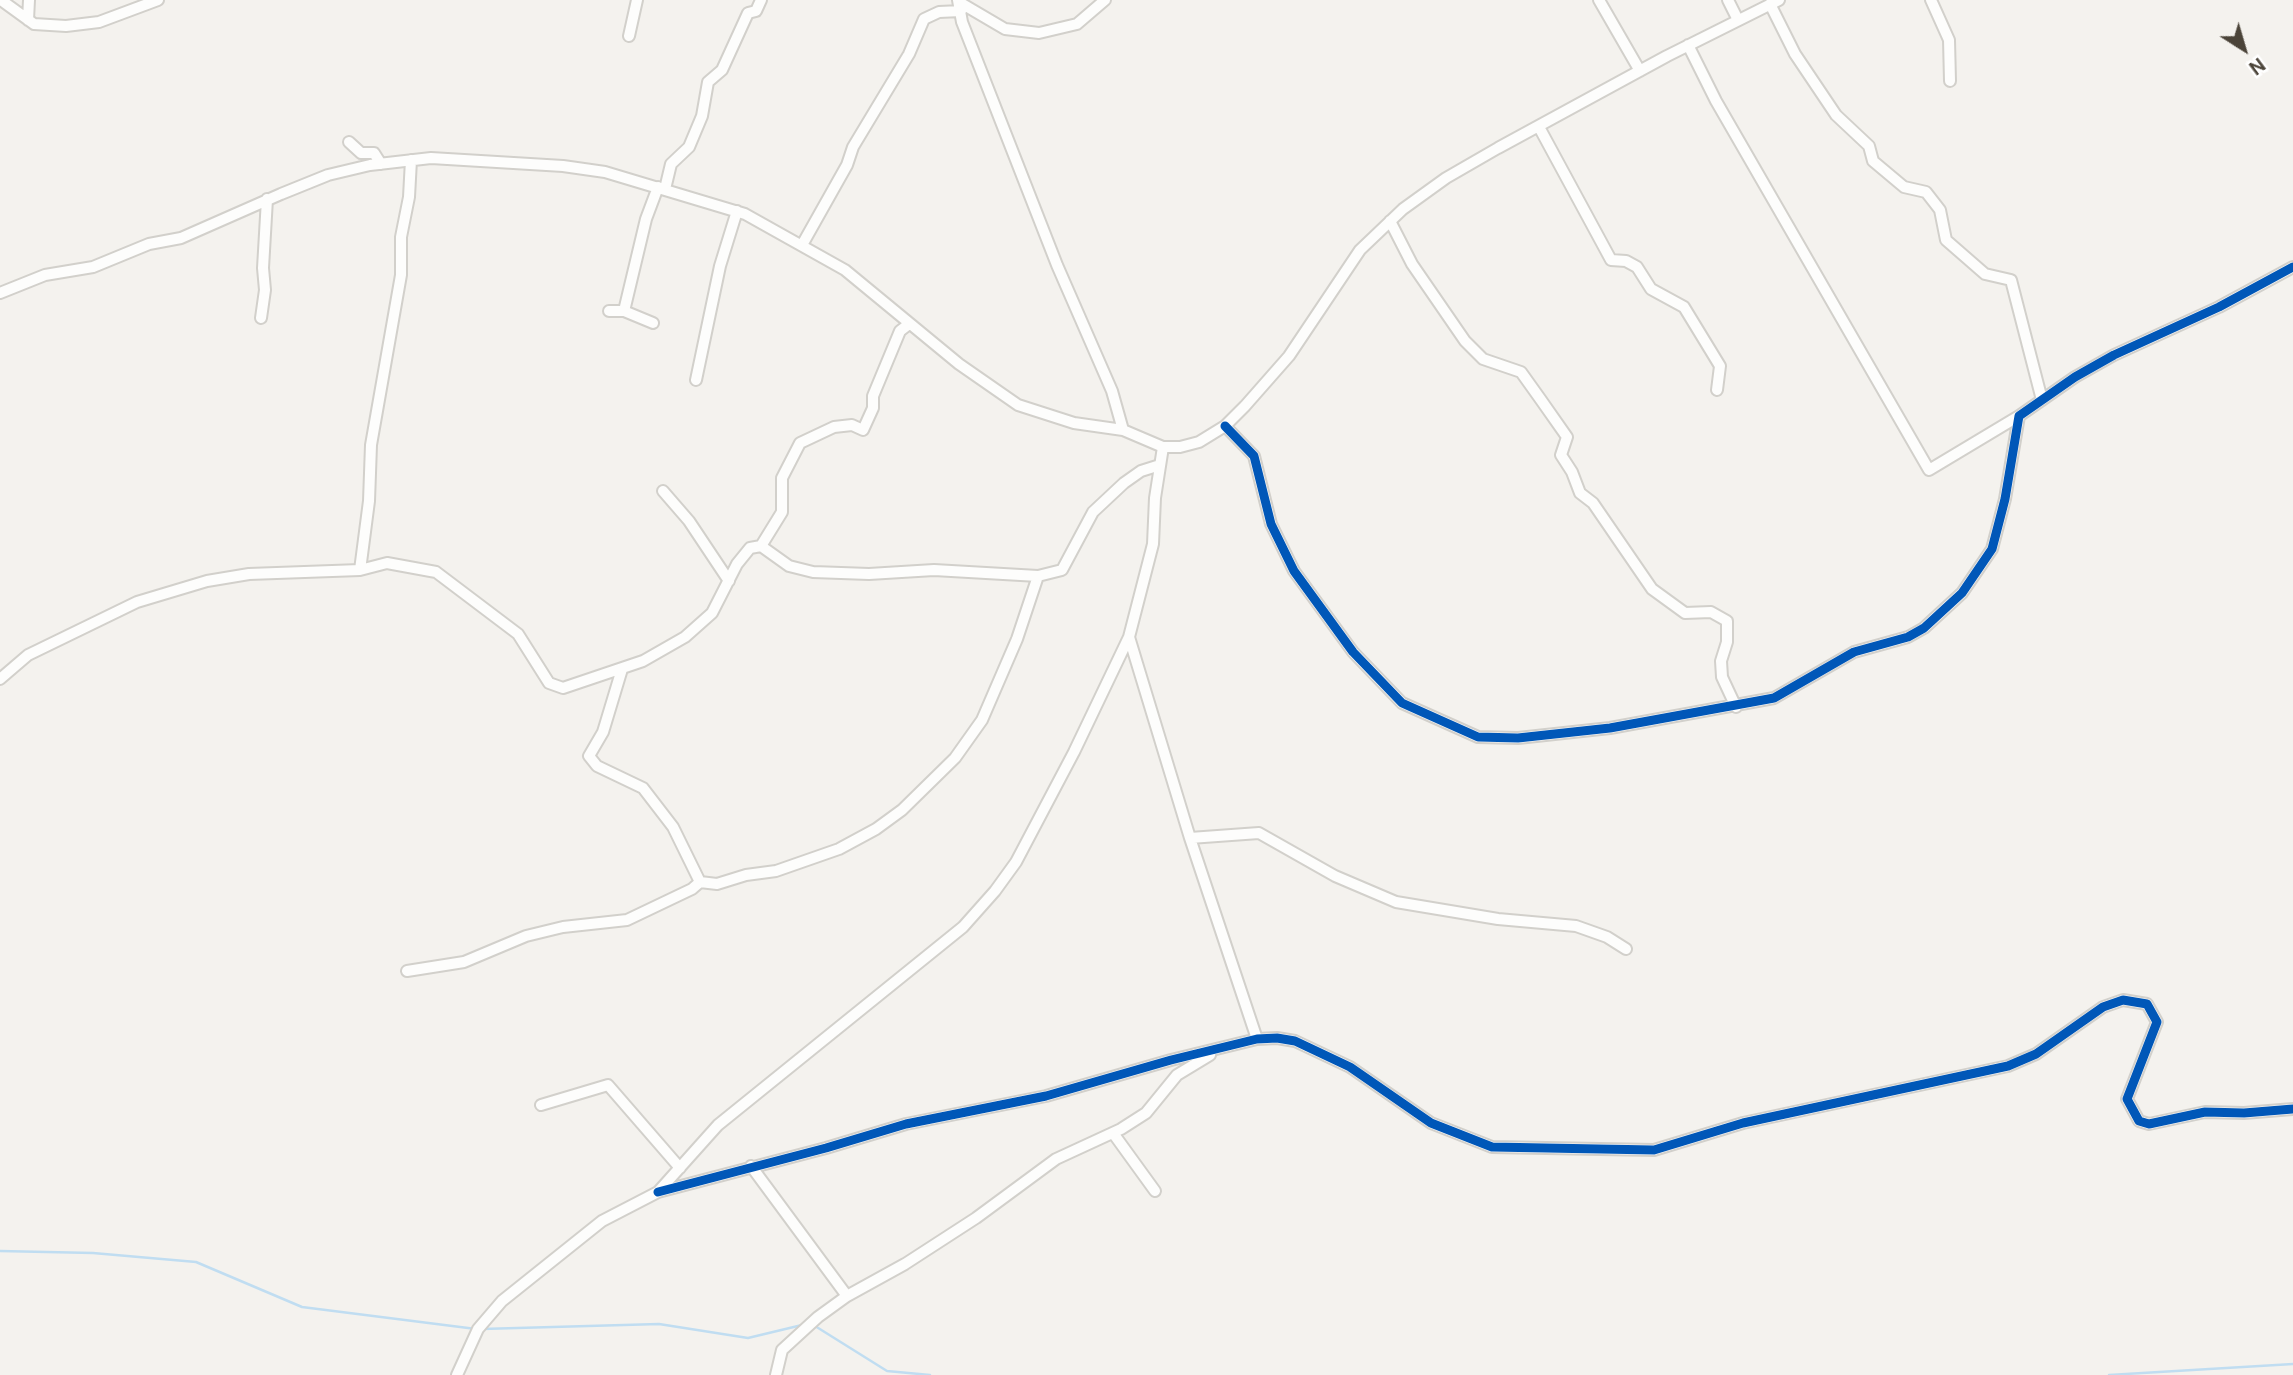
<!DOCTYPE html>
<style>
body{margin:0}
#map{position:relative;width:2293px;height:1375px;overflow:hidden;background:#f4f2ee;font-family:"DM Sans",sans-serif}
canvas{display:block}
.north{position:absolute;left:2209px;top:14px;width:70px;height:70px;-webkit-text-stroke:5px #fff;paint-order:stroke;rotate:143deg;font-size:19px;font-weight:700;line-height:28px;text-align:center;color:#4b4439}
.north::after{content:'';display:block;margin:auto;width:24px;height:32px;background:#4b4439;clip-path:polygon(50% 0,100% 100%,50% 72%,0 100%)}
</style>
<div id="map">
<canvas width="2293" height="1375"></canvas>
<div class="north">N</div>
</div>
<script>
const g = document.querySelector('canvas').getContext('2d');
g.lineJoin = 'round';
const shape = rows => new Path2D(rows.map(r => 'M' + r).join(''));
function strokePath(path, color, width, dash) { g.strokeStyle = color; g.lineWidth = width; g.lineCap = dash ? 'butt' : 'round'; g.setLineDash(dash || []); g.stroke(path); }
const stream = shape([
 [0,1251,93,1253,196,1262,302,1307,476,1329],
 [815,1326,887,1371,930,1375],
 [482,1329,659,1324,748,1338,802,1325],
 [2109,1375,2293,1364]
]);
const street = shape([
 [1,0,34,24,66,26,99,22,158,0],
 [958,0,962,22,1057,265,1112,391,1123,430,1163,447,1180,447,1199,442,1225,426,1245,406,1289,356,1360,250,1403,209,1446,178,1498,148,1667,56,1779,0],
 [1599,0,1640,71],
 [1728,0,1738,20],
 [1931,0,1949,40,1950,81],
 [959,2,1005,29,1039,33,1077,24,1105,0],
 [1770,4,1795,54,1836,115,1869,146,1873,161,1904,187,1926,192,1940,210,1946,240,1985,274,2011,280,2042,400],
 [28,20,29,0],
 [629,36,637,0],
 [1688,45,1716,101,1929,470,2019,416],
 [1539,127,1611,260,1626,261,1637,267,1651,289,1684,307,1720,366,1717,390],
 [349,142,361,153,374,153,381,164],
 [665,189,671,164,689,147,702,116,708,82,722,70,748,13,756,11,761,0],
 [1390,221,1412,264,1465,341,1483,359,1521,372,1541,400,1567,437,1561,455,1572,472,1580,493,1593,503,1652,589,1685,613,1711,612,1727,621,1727,642,1721,661,1722,677,1736,707],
 [802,245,847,165,853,147,909,54,924,19,939,12,961,11],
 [0,293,45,275,93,267,149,244,181,238,281,194,328,175,370,165,431,158,563,166,605,172,745,214,845,270,959,364,1018,405,1074,423,1123,430],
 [609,311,624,311,653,323],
 [624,311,646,219,658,187],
 [261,318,265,290,263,268,267,199],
 [696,380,720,266,737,211],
 [1225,426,1254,456,1271,524,1294,571,1353,652,1402,703,1478,737,1518,738,1610,728,1774,698,1854,652,1908,637,1924,628,1962,593,1992,549,2005,499,2019,416,2075,377,2114,355,2219,307,2293,267],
 [663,491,689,521,729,581],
 [761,546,782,512,782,478,800,443,834,427,852,425,863,430,873,408,873,396,900,331,909,324],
 [360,570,369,501,371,445,401,275,401,237,409,197,411,160],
 [1129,637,1190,838,1257,1039],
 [622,669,603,732,589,756,597,766,643,788,673,827,700,882],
 [0,679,28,655,137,602,207,581,249,574,360,570,387,563,436,572,518,634,549,683,563,688,643,661,685,637,712,613,737,564,750,548,761,546,789,566,813,572,869,574,934,570,1038,576],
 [1190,838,1259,833,1335,876,1396,902,1498,919,1576,926,1607,937,1626,949],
 [407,971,464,962,526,936,563,927,627,920,692,889,700,882,717,884,746,875,776,871,839,849,876,829,902,810,955,758,982,720,1017,639,1038,576,1062,570,1093,512,1124,483,1141,471,1160,465],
 [541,1105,608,1085,680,1168],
 [1113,1133,1155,1191],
 [751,1166,847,1296],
 [658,1192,826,1148,906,1124,1046,1096,1171,1060,1257,1039,1277,1038,1295,1041,1350,1067,1431,1123,1492,1147,1654,1150,1743,1123,2008,1066,2036,1054,2103,1007,2123,1000,2147,1004,2157,1022,2127,1099,2139,1121,2149,1124,2205,1112,2244,1113,2293,1109],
 [457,1375,478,1329,502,1301,602,1221,658,1192,718,1125,963,927,995,891,1016,862,1074,752,1129,637,1153,544,1155,498,1163,447],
 [776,1375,782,1350,818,1317,847,1296,905,1264,976,1218,1056,1159,1121,1129,1146,1113,1177,1075,1210,1055]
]);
const cycleway = shape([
 [1225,426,1254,456,1271,524,1294,571,1353,652,1402,703,1478,737,1518,738,1610,728,1774,698,1854,652,1908,637,1924,628,1962,593,1992,549,2005,499,2019,416,2075,377,2114,355,2219,307,2293,267],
 [658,1192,826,1148,906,1124,1046,1096,1171,1060,1257,1039,1277,1038,1295,1041,1350,1067,1431,1123,1492,1147,1654,1150,1743,1123,2008,1066,2036,1054,2103,1007,2123,1000,2147,1004,2157,1022,2127,1099,2139,1121,2149,1124,2205,1112,2244,1113,2293,1109]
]);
strokePath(stream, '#c0ddf1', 2.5);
strokePath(street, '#d2d0cb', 14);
strokePath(street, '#fdfdfc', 10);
strokePath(cycleway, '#0057b8', 9);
</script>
